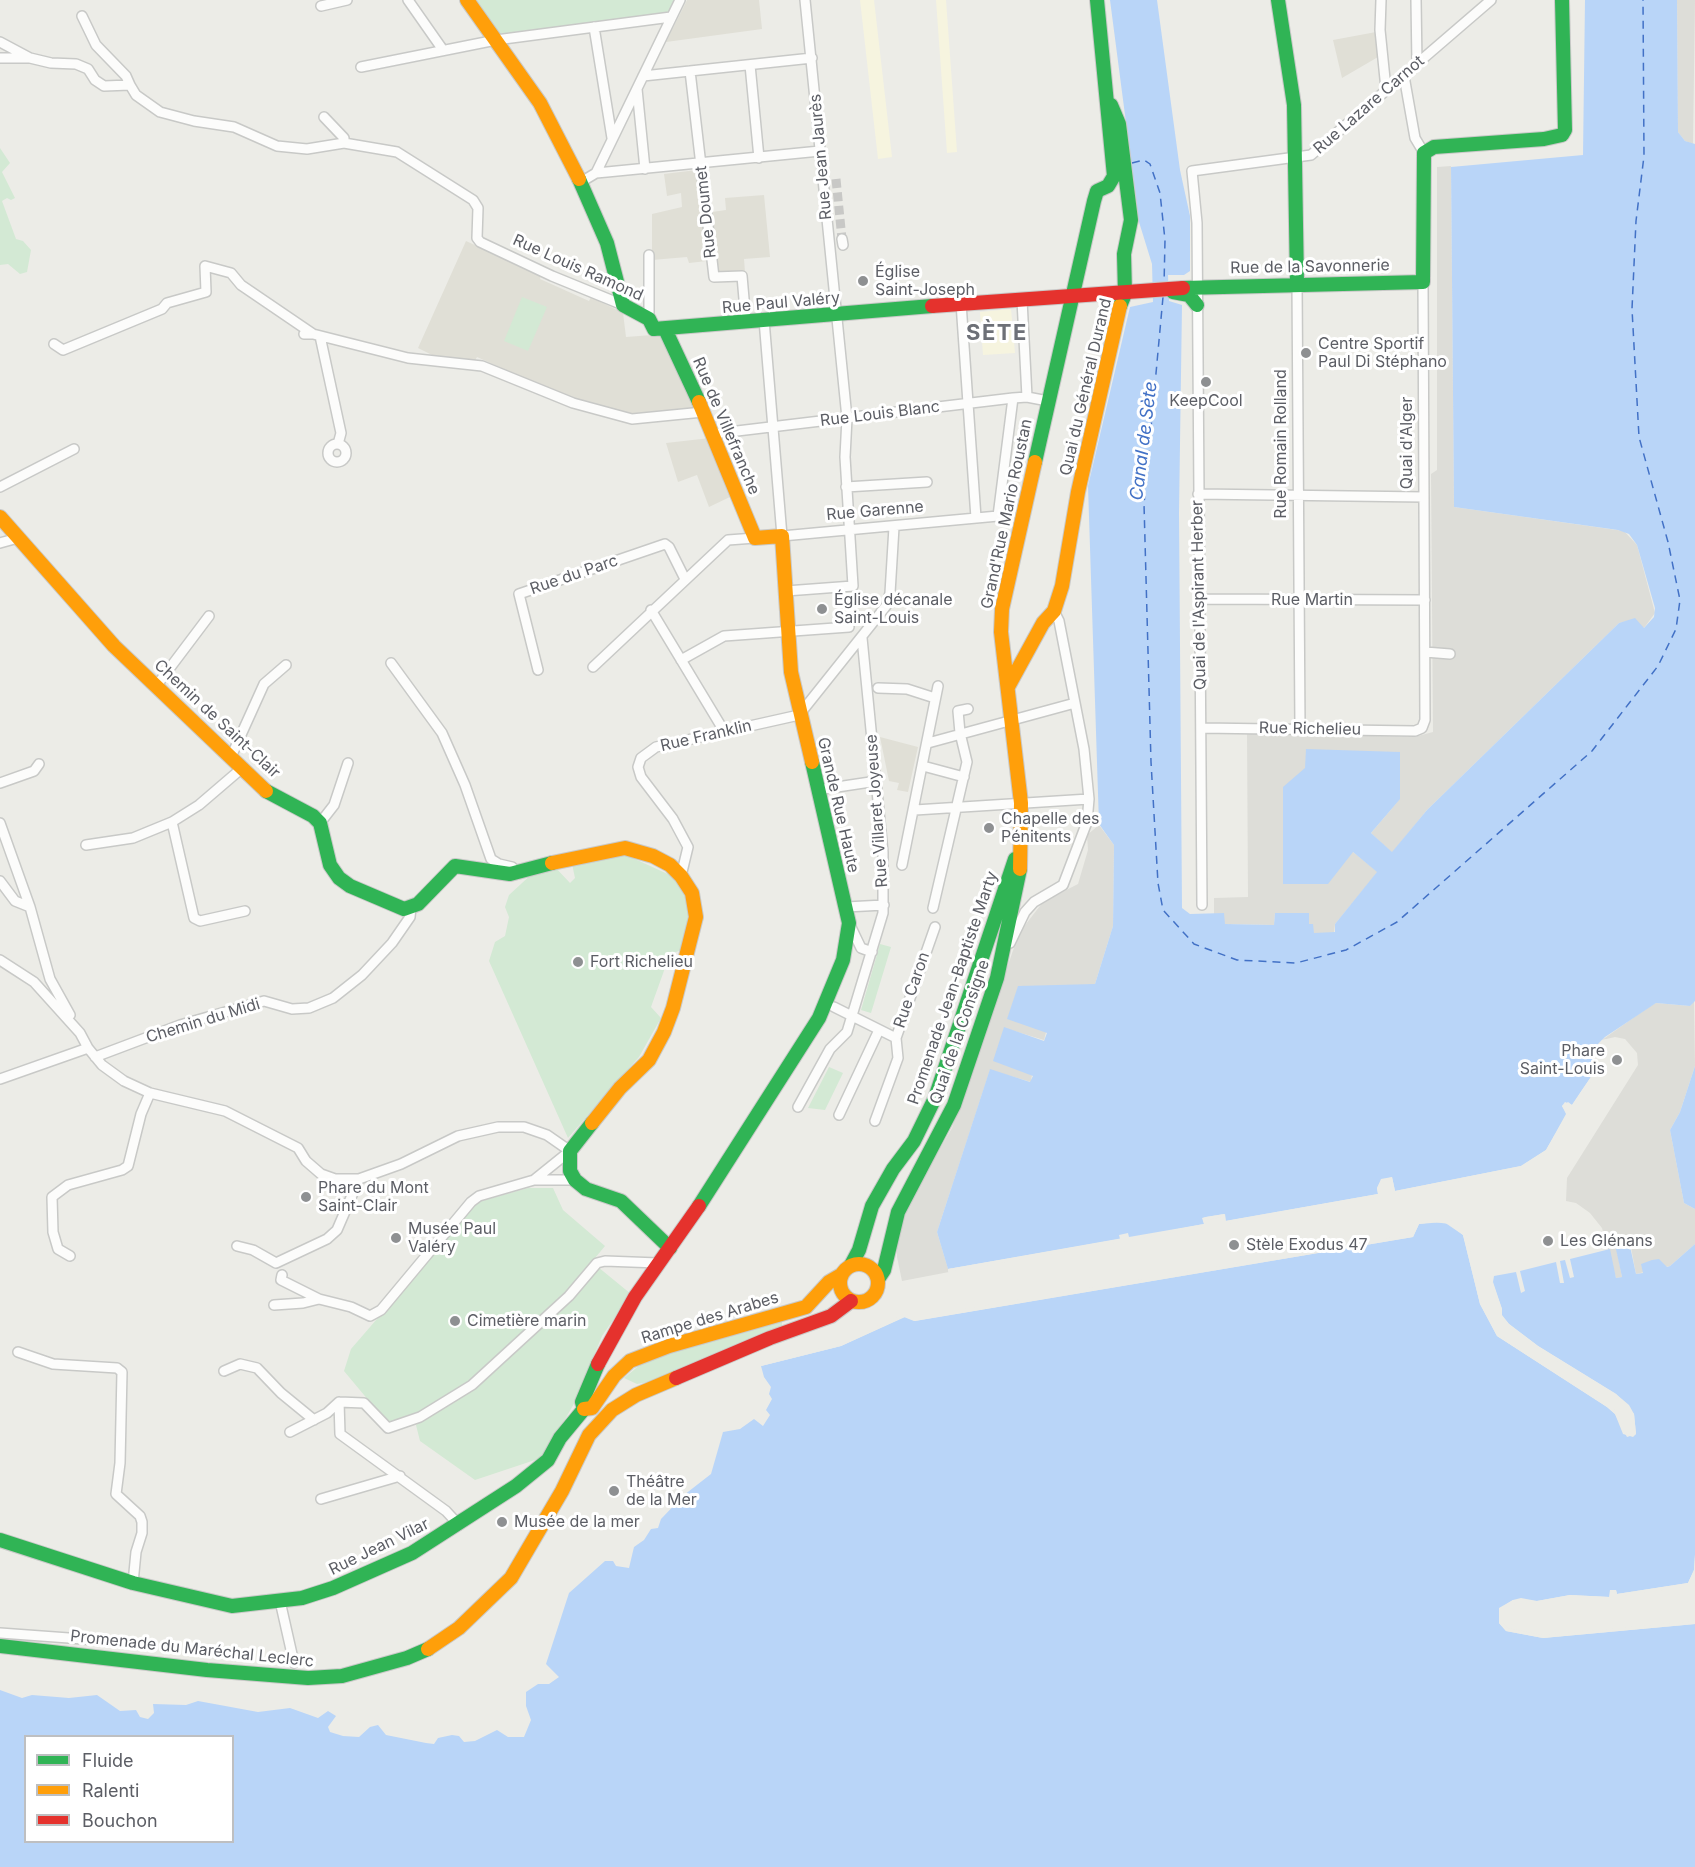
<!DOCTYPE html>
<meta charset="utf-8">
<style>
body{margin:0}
#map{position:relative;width:1695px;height:1867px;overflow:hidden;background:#ecece7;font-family:Inter,sans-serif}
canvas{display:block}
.legend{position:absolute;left:24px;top:1735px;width:210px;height:108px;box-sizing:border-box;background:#fff;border:2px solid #bebfc1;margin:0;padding:8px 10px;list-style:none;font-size:18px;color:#5c5e65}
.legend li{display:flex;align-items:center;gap:12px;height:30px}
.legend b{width:30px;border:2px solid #bebfc1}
</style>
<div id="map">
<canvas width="1695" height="1867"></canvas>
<ul class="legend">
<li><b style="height:8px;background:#30b455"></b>Fluide</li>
<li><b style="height:8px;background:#ff9f0a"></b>Ralenti</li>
<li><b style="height:8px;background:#e5322d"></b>Bouchon</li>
</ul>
</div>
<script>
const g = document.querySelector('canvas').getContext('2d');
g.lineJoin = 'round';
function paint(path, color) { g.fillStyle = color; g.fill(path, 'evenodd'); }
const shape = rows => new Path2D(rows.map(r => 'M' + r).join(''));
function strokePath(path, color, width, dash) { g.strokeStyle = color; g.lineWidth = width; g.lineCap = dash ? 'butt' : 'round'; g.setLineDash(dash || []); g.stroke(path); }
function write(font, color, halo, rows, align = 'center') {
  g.font = font + ' Inter,sans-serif'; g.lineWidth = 6; g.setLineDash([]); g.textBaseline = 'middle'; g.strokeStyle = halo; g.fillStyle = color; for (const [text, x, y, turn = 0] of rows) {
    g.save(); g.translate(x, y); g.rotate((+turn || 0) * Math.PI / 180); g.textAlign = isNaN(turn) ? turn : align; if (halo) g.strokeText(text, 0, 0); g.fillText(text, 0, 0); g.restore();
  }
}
const commercial = shape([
 [860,0,874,0,892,157,878,159],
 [936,0,946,0,957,152,947,153],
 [1011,309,1015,353,983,355,980,312]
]);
const industrial = shape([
 [1677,0,1695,0,1693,144,1685,141,1678,132],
 [1451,166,1454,507,1624,531,1637,545,1655,613,1644,628,1629,621,1619,623,1427,810,1392,853,1371,833,1400,799,1353,852,1378,872,1335,924,1334,933,1313,933,1309,925,1308,913,1275,913,1274,925,1225,924,1214,914,1214,898,1248,897,1247,733,1414,737,1433,732,1431,474,1437,470,1437,167],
 [1099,825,1114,845,1113,926,1095,984,1046,1032,1044,1040,1004,1028,1032,1074,1031,1082,990,1070,937,1232,949,1272,902,1281,897,1257,897,1235,912,1197,952,1128,1019,933,1043,902,1078,884,1088,850,1087,835],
 [1694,1000,1695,1066,1680,1112,1670,1130,1684,1203,1695,1209,1695,1244,1670,1266,1636,1274,1629,1237,1615,1240,1622,1277,1616,1278,1602,1228,1590,1213,1576,1203,1566,1201,1567,1178,1638,1065,1637,1053,1625,1039,1615,1037,1602,1040,1650,1006,1656,1003,1690,1006]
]);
const education = shape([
 [687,0,759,0,762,29,666,42],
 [1376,32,1378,57,1342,78,1333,40],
 [697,170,707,261,689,263,687,257,652,260,652,214,682,207,681,193,667,196,664,174],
 [764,195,770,257,744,259,745,272,719,274,712,212,726,210,725,198],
 [466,241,541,275,540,279,589,301,591,297,623,313,626,337,665,334,696,408,631,415,564,396,477,357,474,362,436,357,418,348],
 [710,438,734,495,709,507,697,475,678,482,666,443],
 [880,737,918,747,908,792,897,790,899,783,889,781]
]);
const green = shape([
 [473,0,674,0,668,13,498,34],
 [0,148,10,163,2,172,15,198,11,200,7,198,2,201,16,239,23,241,31,250,27,272,20,274,8,264,0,265],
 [522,297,547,307,528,351,504,341],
 [624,854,672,876,685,888,690,906,682,950,670,954,651,1007,661,1018,639,1057,568,1138,489,961,495,942,505,936,509,917,505,907,509,895,534,872,554,866,570,883,575,878,572,864],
 [880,944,891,947,871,1013,861,1010],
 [829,1067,843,1073,825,1110,808,1108],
 [528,1188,553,1188,563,1210,605,1246,566,1293,472,1379,417,1416,389,1425,344,1371,351,1349,478,1202],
 [598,1267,631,1294,602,1336,576,1400,544,1457,475,1480,420,1441,416,1425,472,1391,572,1298],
 [782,1319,782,1326,649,1382,637,1384,624,1378,646,1360,757,1329]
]);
const water = shape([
 [1110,0,1157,0,1180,170,1190,216,1190,271,1184,275,1168,275,1169,301,1182,305,1179,513,1182,908,1190,914,1224,913,1225,924,1274,925,1275,913,1309,913,1309,924,1313,924,1314,933,1335,932,1335,924,1377,872,1353,852,1328,884,1283,884,1283,787,1305,768,1306,749,1400,752,1400,799,1371,833,1392,852,1427,810,1619,623,1635,618,1644,628,1654,617,1655,608,1637,545,1629,534,1618,530,1454,507,1451,167,1583,155,1585,0,1677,0,1678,132,1685,141,1695,144,1695,1001,1690,1006,1656,1003,1605,1037,1598,1044,1593,1067,1595,1071,1572,1105,1568,1102,1562,1106,1567,1114,1546,1150,1521,1166,1395,1191,1392,1177,1381,1181,1377,1188,1378,1194,1225,1221,1224,1214,1206,1217,1203,1218,1204,1224,1129,1237,1128,1233,1119,1235,1120,1239,948,1269,937,1232,990,1069,1030,1082,1033,1076,993,1061,1004,1027,1044,1041,1047,1033,1007,1019,1018,986,1095,984,1113,926,1114,845,1099,824,1088,486,1130,307,1153,302,1152,264,1135,209,1137,207],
 [1695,1066,1695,1209,1684,1203,1670,1130,1680,1112],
 [1433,1222,1450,1224,1463,1235,1480,1304,1497,1336,1607,1407,1615,1414,1627,1437,1636,1434,1634,1414,1616,1394,1538,1346,1509,1324,1501,1315,1502,1309,1493,1282,1494,1276,1516,1272,1521,1293,1525,1291,1520,1271,1556,1262,1560,1283,1564,1283,1560,1261,1565,1260,1570,1278,1574,1277,1570,1259,1610,1249,1616,1278,1622,1277,1614,1240,1628,1237,1636,1274,1643,1273,1641,1264,1652,1260,1659,1259,1667,1267,1670,1266,1695,1244,1695,1555,1694,1570,1688,1583,1617,1594,1616,1590,1611,1590,1610,1597,1570,1595,1537,1601,1521,1598,1513,1600,1499,1609,1499,1623,1506,1631,1543,1638,1695,1624,1695,1867,0,1867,0,1690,22,1698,32,1695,69,1698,97,1695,120,1711,136,1710,140,1717,148,1719,154,1713,153,1704,186,1705,198,1701,258,1712,290,1708,318,1718,328,1711,336,1716,328,1727,330,1732,343,1736,359,1737,370,1727,378,1725,386,1735,426,1743,434,1744,438,1738,452,1735,459,1736,464,1742,475,1741,497,1730,508,1737,524,1737,531,1720,526,1706,526,1692,538,1684,549,1684,559,1677,546,1664,569,1593,605,1561,613,1561,616,1566,629,1568,634,1547,644,1540,651,1529,658,1528,661,1519,684,1495,711,1474,723,1432,740,1429,754,1419,763,1426,770,1415,766,1410,772,1399,769,1394,771,1387,764,1377,761,1366,841,1346,905,1317,915,1321,1413,1237,1419,1224],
 [26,1736,232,1736,232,1842,26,1842]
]);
const pier = shape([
 [1607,1039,1596,1054,1598,1072,1574,1107,1565,1106,1569,1115,1548,1152,1523,1169,1395,1194,1392,1192,1390,1180,1384,1181,1378,1197,1226,1224,1222,1217,1207,1220,1205,1227,1129,1240,1126,1239,1204,1224,1202,1218,1206,1217,1225,1214,1226,1221,1378,1194,1377,1188,1381,1179,1392,1177,1395,1191,1521,1166,1546,1150,1566,1114,1562,1106,1565,1102,1572,1105,1582,1090,1595,1071,1592,1062,1594,1049,1602,1040],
 [1433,1219,1452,1221,1466,1234,1482,1303,1499,1334,1609,1405,1617,1412,1626,1432,1631,1435,1633,1433,1631,1415,1615,1397,1536,1349,1507,1327,1499,1316,1491,1278,1502,1309,1502,1315,1509,1324,1538,1346,1616,1394,1629,1405,1634,1414,1636,1434,1633,1437,1623,1434,1615,1414,1607,1407,1497,1336,1480,1304,1463,1235,1444,1222,1419,1224,1413,1237,914,1321,904,1317,841,1346,761,1366,761,1363,769,1361,840,1343,904,1314,915,1317,1411,1234,1417,1222],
 [1123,1238,1121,1242,948,1272,948,1269],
 [1695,1555,1695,1575,1689,1586,1617,1597,1613,1593,1610,1600,1570,1598,1537,1604,1521,1601,1502,1610,1502,1622,1508,1628,1543,1635,1695,1621,1695,1624,1543,1638,1506,1631,1499,1623,1499,1608,1513,1600,1537,1601,1570,1595,1609,1597,1610,1590,1616,1590,1617,1594,1688,1583,1694,1570]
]);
const ferry = shape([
 [1132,163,1144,160,1150,164,1160,193,1165,240,1164,286],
 [1163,297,1144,504,1151,762,1158,883,1163,910,1194,944,1237,960,1296,963,1346,950,1397,922,1592,751,1658,666,1676,629,1680,600,1668,542,1639,437,1632,309,1636,221,1644,156,1643,0]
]);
const streetTunnel = shape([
 [836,179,842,239]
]);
const street = shape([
 [408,0,443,50],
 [1381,0,1380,30,1386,89],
 [1416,0,1417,64],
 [321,6,347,0],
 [82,16,96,45,126,76,130,85],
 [594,27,612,138],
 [0,42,30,58,51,63,76,64,88,69,95,80,104,86,130,85,136,95,160,112,194,121,234,127,277,146,307,149,344,143,397,152,473,200,478,208,477,238,480,242,552,276,623,305],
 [0,58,28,58],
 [750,65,759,158],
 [361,67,496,40,671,17],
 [690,71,714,277,742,276,746,322],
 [643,76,812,58],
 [1404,76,1415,138,1424,153],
 [637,89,645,169],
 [324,117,344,138,344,143],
 [596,173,680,0],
 [581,182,596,173,607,172,820,151],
 [842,239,843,245],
 [1297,283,1300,729],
 [1022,300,1027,397],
 [961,303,976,518],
 [649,319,649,255],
 [764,320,782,536,998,516,1013,398],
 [304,334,313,334,408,358,482,366,573,403,632,419,703,412],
 [320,336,341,433,338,444],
 [54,344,63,350,162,309,167,303,206,292,205,266,231,273,241,285,313,334],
 [712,434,1013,398,1027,397,1048,401],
 '328 453a9 9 0 1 1 18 0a9 9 0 1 1-18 0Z',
 [0,487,74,449],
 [846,487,927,482],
 [1198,494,1424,497],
 [0,543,18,538],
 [786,591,853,586,845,457,847,418,805,0],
 [1199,599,1425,600],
 [651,610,724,731],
 [1425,652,1450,654],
 [681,660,724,636,849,627],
 [391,663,442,733,465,785,491,859,499,864,512,867,517,872],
 [593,667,728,540,755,538],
 [538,670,519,594,665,544,669,547,685,579],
 [157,685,209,616],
 [878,688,907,689,935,698],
 [1201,728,1415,731,1422,728,1425,720,1423,282],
 [928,743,1075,703],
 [231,757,264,684,286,665],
 [923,766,964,777],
 [0,783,34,771,39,764],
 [817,790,877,781],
 [915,810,1089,799],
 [172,822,194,918,200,921,245,911],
 [0,823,30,907],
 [320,823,334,805,348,763],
 [86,845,133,838,172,822,199,805,241,769],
 [902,865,938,686],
 [681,876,688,847,673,819,641,777,638,767,641,758,656,747,799,715,886,606,890,593,894,527],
 [0,881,15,901,30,907,50,979,70,1015],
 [1202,905,1197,223,1192,171,1311,155,1491,0],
 [846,907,884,905],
 [933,908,967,762,960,733,958,711,968,709],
 [850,925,861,948,872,952],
 [1010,943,1025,912,1034,902,1063,885,1087,822,1089,799,1084,749,1059,621,1054,611],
 [0,960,34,982,80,1033,88,1048,102,1065,124,1081,150,1093,225,1111,298,1148,306,1161,321,1174,335,1179,359,1179,401,1164,458,1136,498,1127,524,1127,547,1135,570,1151,534,1180],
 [834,1007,896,1038],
 [95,1057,180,1025,264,1001,292,1009,309,1008,333,998,362,975,392,943,410,917,411,908],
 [0,1079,88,1048],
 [798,1107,830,1049,847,1032,883,913,883,852,862,638],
 [839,1115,879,1030],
 [875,1121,898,1058,896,1038,935,927],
 [237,1246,253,1250,276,1263,327,1239,337,1230,359,1179],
 [70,1256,58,1249,53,1232,52,1197,68,1185,122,1170,128,1166,141,1114,150,1093],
 [282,1275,281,1280,319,1299,351,1307,370,1316,381,1310,471,1202,479,1196,534,1180,575,1180],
 [274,1305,303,1303,319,1299],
 [18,1352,53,1364,117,1368,122,1372,120,1463,116,1494,140,1516,142,1522,142,1533,136,1552,133,1583],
 [224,1371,240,1364,257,1368,281,1393,314,1420],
 [290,1432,327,1413,339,1402],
 [321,1499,400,1476],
 [459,1525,446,1511,340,1434,339,1402,364,1403,388,1428,420,1417,472,1385,569,1296,597,1263,605,1261,658,1263],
 [280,1601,294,1663],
 [0,1633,110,1641]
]);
const fast = shape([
 [1278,0,1294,105,1297,283],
 [1111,105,1119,124,1131,220,1124,254,1125,294,1120,306],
 [579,179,607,243,623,305,649,319,654,329,932,306],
 [1183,288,1423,282,1424,153,1434,147,1544,139,1562,135,1565,130,1562,0],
 [1173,292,1189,295,1197,305],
 [665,329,699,402],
 [1035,462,1094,201,1097,191,1108,186,1114,176,1097,0],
 [266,791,313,816,320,823,330,865,339,878,350,886,404,909,418,904,455,866,510,874,552,863],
 [592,1123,570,1151,570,1171,575,1180,586,1189,621,1201,670,1248],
 [699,1206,819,1018,843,960,849,923,812,762],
 [851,1265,859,1250,872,1206,893,1169,914,1141,935,1098,1015,859],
 [878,1279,884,1270,898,1212,954,1105,997,978,1020,869],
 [0,1540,133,1583,232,1606,302,1598,333,1588,412,1553,516,1486,548,1460,560,1438,584,1409,582,1402,598,1364],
 [0,1646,207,1670,308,1678,342,1676,407,1658,428,1649]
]);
const slow = shape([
 [467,0,540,103,579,179],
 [699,402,755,538,782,536,791,672,812,762],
 [0,517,114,646,266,791],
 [1008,687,1043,623,1054,611,1062,586,1078,492,1120,306],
 [552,863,625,848,653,856,670,865,681,876,692,893,696,917,673,1008,664,1032,649,1060,620,1088,592,1123],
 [1020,869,1021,803,1001,632,1002,609,1035,462],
 '840 1283a19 19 0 1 1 38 0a19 19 0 1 1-38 0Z',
 [584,1409,592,1408,614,1376,630,1361,669,1346,806,1307,829,1282,841,1275],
 [428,1649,459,1628,511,1578,562,1491,589,1435,612,1410,636,1395,676,1378]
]);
const jam = shape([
 [932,306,1183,288],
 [598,1364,635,1297,699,1206],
 [676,1378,770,1338,831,1316,851,1301]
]);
const markers = [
 [863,281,6,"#8e9092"],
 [1306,353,6,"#8e9092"],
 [1206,382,6,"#8e9092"],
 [822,609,6,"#8e9092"],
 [989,828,6,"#8e9092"],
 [578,962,6,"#8e9092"],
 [1617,1060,6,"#8e9092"],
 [306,1197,6,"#8e9092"],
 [396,1238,6,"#8e9092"],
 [1548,1241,6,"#8e9092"],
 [1234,1245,6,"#8e9092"],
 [455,1321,6,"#8e9092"],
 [614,1491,6,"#8e9092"],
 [502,1522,6,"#8e9092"]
];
const streetNames = [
 ["Rue Lazare Carnot",1369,105,-41],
 ["Rue Jean Jaurès",821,157,-95],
 ["Rue Doumet",706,212,-96],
 ["Rue de la Savonnerie",1310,267,-1],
 ["Rue Louis Ramond",578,268,24],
 ["Rue Paul Valéry",781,303,-5],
 ["Quai du Général Durand",1086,387,-77],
 ["Rue Louis Blanc",880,414,-7],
 ["Rue de Villefranche",726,426,67],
 ["Quai d'Alger",1407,443,-90],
 ["Rue Romain Rolland",1281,444,-90],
 ["Rue Garenne",875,511,-5],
 ["Grand'Rue Mario Roustan",1007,514,-78],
 ["Rue du Parc",574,575,-19],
 ["Quai de l'Aspirant Herber",1199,595,-91],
 ["Rue Martin",1312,600],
 ["Chemin de Saint-Clair",217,719,43],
 ["Rue Richelieu",1310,729,1],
 ["Rue Franklin",706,736,-13],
 ["Grande Rue Haute",838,805,77],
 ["Rue Villaret Joyeuse",877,811,-94],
 ["Promenade Jean-Baptiste Marty",953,988,-71],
 ["Rue Caron",912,990,-71],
 ["Chemin du Midi",203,1021,-17],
 ["Quai de la Consigne",960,1032,-71],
 ["Rampe des Arabes",710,1318,-17],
 ["Rue Jean Vilar",379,1547,-26],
 ["Promenade du Maréchal Leclerc",192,1649,6]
];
const poiNames = [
 ["Église",875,272],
 ["Saint-Joseph",875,290],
 ["Centre Sportif",1318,344],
 ["Paul Di Stéphano",1318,362],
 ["KeepCool",1206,401,"center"],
 ["Église décanale",834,600],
 ["Saint-Louis",834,618],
 ["Chapelle des",1001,819],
 ["Pénitents",1001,837],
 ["Fort Richelieu",590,962],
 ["Phare",1605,1051,"right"],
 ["Saint-Louis",1605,1069,"right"],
 ["Phare du Mont",318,1188],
 ["Saint-Clair",318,1206],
 ["Musée Paul",408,1229],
 ["Valéry",408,1247],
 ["Les Glénans",1560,1241],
 ["Stèle Exodus 47",1246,1245],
 ["Cimetière marin",467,1321],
 ["Théâtre",626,1482],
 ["de la Mer",626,1500],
 ["Musée de la mer",514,1522]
];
const waterNames = [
 ["Canal de Sète",1144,441,-83]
];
const districtNames = [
 ["SÈTE",997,333]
];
paint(commercial, '#f6f4df');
paint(industrial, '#ddddd8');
paint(education, '#e0dfd6');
paint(green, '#d3e9d4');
paint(water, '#b9d5f8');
paint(pier, '#ecece7');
strokePath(ferry, '#4271c6', 1.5, [8, 6]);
strokePath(streetTunnel, '#c8c8c6', 9, [9, 4.5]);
strokePath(street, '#c8c9c7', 12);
strokePath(fast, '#c9c9c8', 16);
strokePath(slow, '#c9c9c8', 16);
strokePath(jam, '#c9c9c8', 16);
strokePath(street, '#fcfcfb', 9);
strokePath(fast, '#30b455', 14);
strokePath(slow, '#ff9f0a', 14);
strokePath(jam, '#e5322d', 14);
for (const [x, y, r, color] of markers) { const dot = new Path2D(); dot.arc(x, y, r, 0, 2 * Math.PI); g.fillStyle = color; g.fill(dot); strokePath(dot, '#fff', 2); }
write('16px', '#5c5e65', '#fff', streetNames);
write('16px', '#5c5e65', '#fff', poiNames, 'left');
write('italic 18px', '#4271c6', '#fff', waterNames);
g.letterSpacing = '1.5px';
write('bold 22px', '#6d7077', '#fff', districtNames);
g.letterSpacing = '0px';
</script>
